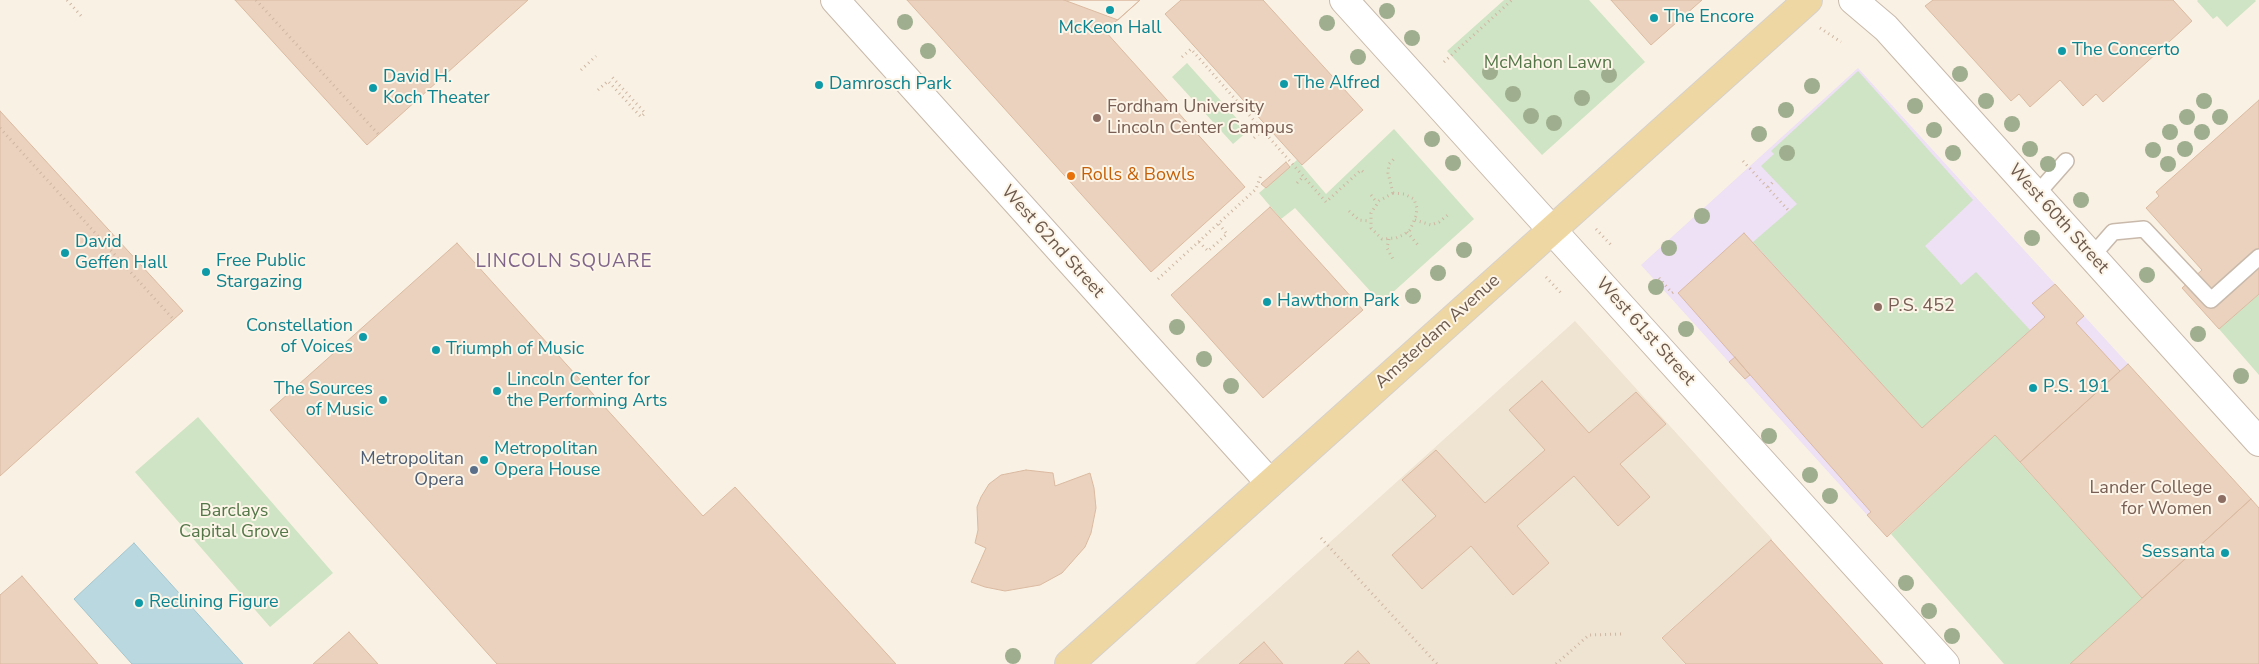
<!DOCTYPE html>
<style>
body{margin:0}
canvas{display:block;background:#f9f1e3}
</style>
<canvas width="2259" height="664"></canvas>
<script>
const g = document.querySelector('canvas').getContext('2d');
g.lineJoin = 'round';
function paint(path, color) { g.fillStyle = color; g.fill(path, 'evenodd'); }
const shape = rows => new Path2D(rows.map(r => 'M' + r).join(''));
function strokePath(path, color, width, dash) { g.strokeStyle = color; g.lineWidth = width; g.lineCap = dash ? 'butt' : 'round'; g.setLineDash(dash || []); g.stroke(path); }
function write(font, color, halo, rows, align = 'center') {
  g.font = font + ' "Nunito Sans",sans-serif'; g.lineWidth = 4; g.setLineDash([]); g.textBaseline = 'middle'; g.strokeStyle = halo; g.fillStyle = color; for (const [text, x, y, turn = 0] of rows) {
    g.save(); g.translate(x, y); g.rotate((+turn || 0) * Math.PI / 180); g.textAlign = isNaN(turn) ? turn : align; if (halo) g.strokeText(text, 0, 0); g.fillText(text, 0, 0); g.restore();
  }
}
const residential = shape([
 [1575,321,1772,539,1661,638,1685,664,1195,664]
]);
const education = shape([
 [1858,68,2128,364,2020,462,1995,435,1887,537,1641,265]
]);
const green = shape([
 [1504,0,1589,0,1645,62,1542,155,1447,51],
 [2198,0,2255,0,2256,1,2227,27,2217,16,2213,19,2197,1],
 [1187,63,1248,131,1233,144,1172,77],
 [1858,71,1973,200,1925,246,1961,285,1976,272,2030,330,1922,428,1753,242,1797,204,1761,166,1774,154,1771,151],
 [1394,129,1474,219,1381,303,1295,208,1281,219,1259,193,1297,160,1326,194],
 [2259,294,2259,375,2219,329],
 [198,417,333,573,270,627,135,472],
 [1995,435,2142,598,2070,664,2004,664,1891,534]
]);
const water = shape([
 [134,543,243,664,132,664,74,599,134,543]
]);
const building = shape([
 [235,0,528,0,367,145,235,0],
 [907,0,1140,0,1105,31,1245,187,1151,272,907,0],
 [1064,0,1140,0,1118,20,1064,0],
 [1181,0,1263,0,1363,110,1302,165,1165,14,1181,0],
 [1611,0,1702,0,1651,45,1611,0],
 [1933,0,2173,0,2192,21,2103,102,2096,94,2083,106,2060,80,2030,107,2019,94,2011,101,1925,6,1933,0],
 [2259,100,2259,294,2219,329,2182,288,2202,270,2146,208,2159,196,2156,192,2259,100],
 [0,111,183,311,0,476,0,111],
 [1286,162,1290,167,1266,188,1261,184,1286,162],
 [1270,207,1363,310,1263,398,1171,295,1270,207],
 [1744,233,1922,428,2045,317,2032,303,2055,284,2084,316,2076,323,2120,371,2020,462,1995,435,1887,537,1867,515,1871,512,1678,293,1744,233],
 [457,243,703,516,735,487,896,664,497,664,270,410,457,243],
 [1735,357,1750,375,1745,379,1729,362,1735,357],
 [2128,364,2251,499,2142,598,2020,462,2128,364],
 [1542,381,1589,433,1636,392,1666,424,1620,464,1650,497,1618,526,1574,476,1517,526,1549,563,1513,595,1471,546,1422,589,1392,555,1436,516,1402,480,1436,450,1485,503,1545,450,1509,410,1542,381],
 [1026,470,1053,473,1055,486,1090,473,1094,488,1096,508,1091,533,1085,547,1062,573,1040,585,1005,591,985,587,971,582,986,548,975,543,978,530,977,507,981,497,989,484,1001,475,1026,470],
 [2251,499,2259,508,2259,664,2070,664,2251,499],
 [1771,540,1883,664,1686,664,1662,638,1771,540],
 [22,576,28,583,98,664,0,664,0,595,22,576],
 [349,632,378,664,313,664,349,632],
 [1264,642,1283,664,1239,664,1264,642],
 [1358,651,1370,664,1344,664,1358,651]
]);
const path = shape([
 [67,0,83,18],
 [256,0,379,135],
 [1820,28,1841,42],
 [1182,57,1191,49,1326,202,1361,170,1366,174],
 [1444,62,1512,0],
 [581,70,596,56],
 [598,90,608,81,641,117,645,113,612,77,614,76],
 [0,128,174,320],
 [1254,138,1263,130],
 [1743,161,1789,211],
 [1297,183,1304,176],
 [1768,187,1775,180],
 [1393,193,1404,194,1414,199,1417,208,1416,216,1410,230,1403,235,1396,238,1382,239,1371,228,1371,213,1379,201,1393,193],
 [1393,193,1388,173,1389,164,1396,157],
 [1371,195,1377,203],
 [1349,211,1359,220,1370,221],
 [1415,220,1431,225,1439,222,1449,214],
 [1596,229,1612,246],
 [1407,232,1418,245],
 [1389,239,1387,248,1394,261],
 [1199,242,1208,251,1227,234,1218,223],
 [1546,277,1561,293],
 [1659,278,1672,293,1675,291],
 [1158,279,1256,189,1261,175],
 [1321,538,1437,664],
 [1556,664,1589,635,1622,634]
]);
const service = shape([
 [2036,195,2066,161],
 [2092,256,2113,232,2144,229,2211,300,2259,257]
]);
const minor = shape([
 [1344,0,1552,230]
]);
const tertiary = shape([
 [835,0,1270,483],
 [1853,0,1886,28,2259,442],
 [1552,230,1945,664]
]);
const primary = shape([
 [1069,664,1808,0]
]);
const trees = [
 [1387,11],
 [905,22],
 [1327,23],
 [1412,38],
 [928,51],
 [1358,57],
 [1490,72],
 [1960,74],
 [1609,75],
 [1812,86],
 [1513,94],
 [1582,98],
 [1986,101],
 [2204,101],
 [1915,106],
 [1786,110],
 [1531,116],
 [2187,117],
 [2220,117],
 [1554,123],
 [2012,124],
 [1934,130],
 [2170,132],
 [2202,132],
 [1759,134],
 [1432,139],
 [2030,149],
 [2185,149],
 [2153,150],
 [1787,153],
 [1953,153],
 [1453,163],
 [2048,164],
 [2168,164],
 [2081,200],
 [1702,216],
 [2032,238],
 [1669,248],
 [1464,250],
 [1438,273],
 [2147,275],
 [1656,287],
 [1413,296],
 [1177,327],
 [1686,329],
 [2198,334],
 [1204,359],
 [2241,376],
 [1231,386],
 [1769,436],
 [1810,475],
 [1830,496],
 [1906,583],
 [1929,611],
 [1952,636],
 [1013,656]
];
const markers = [
 [1110,10,5,"#0f9aa8"],
 [1654,18,5,"#0f9aa8"],
 [2062,51,5,"#0f9aa8"],
 [1284,84,5,"#0f9aa8"],
 [819,85,5,"#0f9aa8"],
 [373,88,5,"#0f9aa8"],
 [1097,118,5,"#8d6e63"],
 [1071,176,5,"#e8710a"],
 [65,253,5,"#0f9aa8"],
 [206,272,5,"#0f9aa8"],
 [1267,302,5,"#0f9aa8"],
 [1878,307,5,"#8d6e63"],
 [363,337,5,"#0f9aa8"],
 [436,350,5,"#0f9aa8"],
 [2033,388,5,"#0f9aa8"],
 [497,391,5,"#0f9aa8"],
 [383,400,5,"#0f9aa8"],
 [484,460,5,"#0f9aa8"],
 [474,470,5,"#5c6f8a"],
 [2222,499,5,"#8d6e63"],
 [2225,553,5,"#0f9aa8"],
 [139,603,5,"#0f9aa8"]
];
const cultureNames = [
 ["The Encore",1664,18],
 ["McKeon Hall",1110,29,"center"],
 ["The Concerto",2072,51],
 ["David H.",383,78],
 ["Koch Theater",383,99],
 ["The Alfred",1294,84],
 ["Damrosch Park",829,85],
 ["David",75,243],
 ["Geffen Hall",75,264],
 ["Free Public",216,262],
 ["Stargazing",216,283],
 ["Hawthorn Park",1277,302],
 ["Constellation",353,327,"right"],
 ["of Voices",353,348,"right"],
 ["Triumph of Music",446,350],
 ["Lincoln Center for",507,381],
 ["the Performing Arts",507,402],
 ["P.S. 191",2043,388],
 ["The Sources",373,390,"right"],
 ["of Music",373,411,"right"],
 ["Metropolitan",494,450],
 ["Opera House",494,471],
 ["Sessanta",2215,553,"right"],
 ["Reclining Figure",149,603]
];
const parkNames = [
 ["McMahon Lawn",1548,64],
 ["Barclays",234,512],
 ["Capital Grove",234,533]
];
const educationNames = [
 ["Fordham University",1107,108],
 ["Lincoln Center Campus",1107,129],
 ["P.S. 452",1888,307],
 ["Lander College",2212,489,"right"],
 ["for Women",2212,510,"right"]
];
const foodNames = [
 ["Rolls & Bowls",1081,176]
];
const streetNames = [
 ["West 60th Street",2058,219,48],
 ["West 62nd Street",1052,242,48],
 ["Amsterdam Avenue",1438,332,-42],
 ["West 61st Street",1645,332,48]
];
const serviceNames = [
 ["Metropolitan",464,460],
 ["Opera",464,481]
];
const neighbourhoodNames = [
 ["LINCOLN SQUARE",564,262]
];
paint(residential, '#efe3d2');
paint(education, '#eee0f5');
paint(green, '#cfe4c4');
paint(water, '#bad8df');
strokePath(water, '#a2c6d0', 1);
paint(building, '#ead2be');
strokePath(building, '#dbbaa1', 1);
strokePath(service, '#c8b9ab', 18);
strokePath(minor, '#c8b9ab', 30);
strokePath(tertiary, '#c8b9ab', 30);
strokePath(primary, '#d6d1cd', 30);
strokePath(path, '#cfb6a2', 3, [1, 4]);
strokePath(service, '#fff', 15);
strokePath(minor, '#fff', 28);
strokePath(tertiary, '#fff', 28);
strokePath(primary, '#efd7a3', 28);
g.fillStyle = '#9eae8e';
for (const [x, y] of trees) { g.beginPath(); g.arc(x, y, 8, 0, 2 * Math.PI); g.fill(); }
for (const [x, y, r, color] of markers) { const dot = new Path2D(); dot.arc(x, y, r, 0, 2 * Math.PI); g.fillStyle = color; g.fill(dot); strokePath(dot, '#fcf5e8', 2); }
write('18px', '#0d838f', '#fcf5e8', cultureNames, 'left');
write('18px', '#547749', '#fcf5e8', parkNames);
write('18px', '#785e54', '#fcf5e8', educationNames, 'left');
write('18px', '#c56008', '#fcf5e8', foodNames, 'left');
write('18px', '#6d5a4c', '#fcf5e8', streetNames);
write('18px', '#4e5e75', '#fcf5e8', serviceNames, 'right');
g.letterSpacing = '1px';
write('19px', '#7f658a', '#fcf5e8', neighbourhoodNames);
g.letterSpacing = '0px';
</script>
